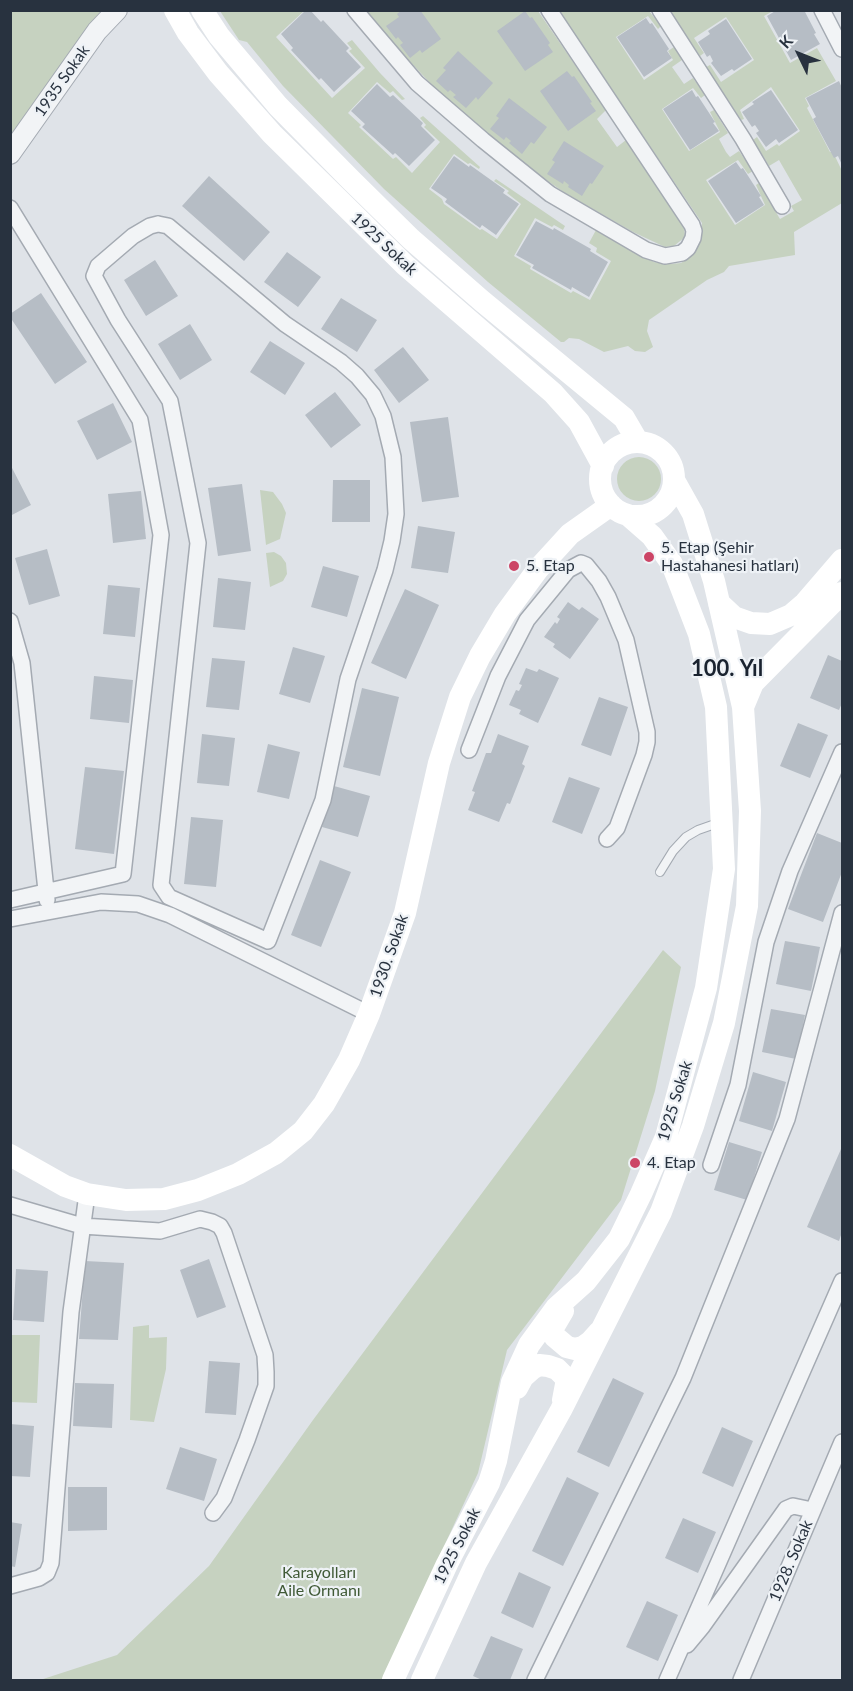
<!DOCTYPE html>
<meta charset="utf-8">
<style>
body{margin:0}
#map{position:relative;width:853px;height:1691px;overflow:hidden;background:#dfe3e8;font-family:Lato,sans-serif}
canvas{display:block}
.frame{position:absolute;inset:0;border:12px solid #28323f;pointer-events:none}
.north{position:absolute;left:769px;top:24px;width:60px;height:60px;-webkit-text-stroke:4px #eef2f6;paint-order:stroke;rotate:313deg;font-size:16px;font-weight:700;line-height:24px;text-align:center;color:#28323f}
.north::after{content:'';display:block;margin:auto;width:21px;height:27px;background:#28323f;clip-path:polygon(50% 0,100% 100%,50% 72%,0 100%)}
</style>
<div id="map">
<canvas width="853" height="1691"></canvas>
<div class="frame"></div>
<div class="north">K</div>
</div>
<script>
const g = document.querySelector('canvas').getContext('2d');
g.lineJoin = 'round';
function paint(path, color) { g.fillStyle = color; g.fill(path, 'evenodd'); }
const shape = rows => new Path2D(rows.map(r => 'M' + r).join(''));
function strokePath(path, color, width, dash) { g.strokeStyle = color; g.lineWidth = width; g.lineCap = dash ? 'butt' : 'round'; g.setLineDash(dash || []); g.stroke(path); }
function write(font, color, halo, rows, align = 'center') {
  g.font = font + ' Lato,sans-serif'; g.lineWidth = 4.5; g.setLineDash([]); g.textBaseline = 'middle'; g.strokeStyle = halo; g.fillStyle = color; for (const [text, x, y, turn = 0] of rows) {
    g.save(); g.translate(x, y); g.rotate((+turn || 0) * Math.PI / 180); g.textAlign = isNaN(turn) ? turn : align; if (halo) g.strokeText(text, 0, 0); g.fillText(text, 0, 0); g.restore();
  }
}
const green = shape([
 [682,10,773,11,764,16,790,63,817,48,836,81,805,98,809,106,807,108,830,152,833,152,842,171,842,203,794,232,795,255,729,266,724,272,707,280,649,320,647,331,653,347,645,352,635,351,628,346,604,352,579,339,569,338,564,342,561,342,488,282,384,189,283,86,247,42,239,40,220,11,304,11,276,37,332,98,365,68,349,51,352,49,347,43,352,40,380,73,405,99,402,100,393,91,390,93,377,82,348,113,361,125,359,127,393,159,396,157,412,173,440,142,424,127,426,125,420,118,423,116,480,167,479,169,470,163,468,164,454,154,429,189,442,199,444,204,480,230,482,229,497,239,521,204,507,193,509,191,494,181,496,179,565,226,563,230,554,225,552,227,535,218,514,256,531,266,530,269,571,293,573,291,590,300,611,261,596,252,597,248,589,243,596,230,654,262,670,264,681,263,690,257,701,238,702,223,558,11,649,11,661,26,658,29,648,16,616,37,644,80,673,60,668,51,674,47,682,60,672,67,684,84,693,78,705,95,701,98,693,88,662,109,689,151,720,132,710,112,714,110,728,133,719,139,726,152,730,157,739,151,753,171,748,174,738,160,706,180,735,225,765,205,756,185,759,183,780,219,794,211,791,206,802,200,779,160,769,166,753,140,757,137,766,151,777,144,779,146,800,131,771,87,740,110,744,119,741,120,706,67,710,65,721,82,754,60,726,17,694,38,704,53,700,56,670,11,679,12],
 [11,11,102,11,11,134],
 [365,11,538,11,606,110,597,119,617,147,626,140,684,224,685,237,674,246,665,247,633,232,565,193,519,161,446,100,387,37],
 '617 479a22 22 0 1 1 44 0a22 22 0 1 1-44 0Z',
 [260,490,273,492,282,504,286,513,280,539,266,545],
 [274,552,281,556,286,563,287,574,283,581,270,587,266,553],
 [663,950,681,967,655,1091,621,1200,507,1350,478,1473,382,1680,40,1680,117,1655,209,1566,313,1420],
 [149,1325,149,1338,167,1337,166,1369,154,1422,130,1420,133,1327],
 [11,1335,40,1335,37,1403,11,1402]
]);
const building = shape([
 [306,10,310,10,321,22,323,20,349,48,346,51,361,67,334,92,321,78,319,80,291,50,293,48,281,34],
 [402,10,420,10,441,39,422,53,420,50,410,58,400,45,403,43,398,37,396,39,386,26,399,17,397,14],
 [777,10,804,10,816,33,814,34,820,44,791,60,767,16],
 [525,11,530,18,532,17,550,43,548,45,553,52,525,71,497,31],
 [646,18,650,24,652,23,669,49,667,51,672,58,644,77,617,37],
 [726,19,752,59,734,71,732,69,721,76,711,63,713,61,710,55,707,57,698,42,710,34,708,31],
 [458,51,493,83,478,100,476,97,466,108,453,97,456,95,450,90,448,92,436,81,446,70,443,68],
 [567,71,572,77,574,76,592,102,590,103,596,111,568,131,540,91],
 [839,81,842,88,842,165,838,156,834,158,813,119,816,117,806,98],
 [377,84,390,97,393,95,423,123,421,126,435,140,409,166,395,153,393,155,362,127,365,124,351,111],
 [692,90,696,97,698,96,715,122,713,123,719,131,690,150,663,109],
 [771,90,798,130,779,143,776,139,766,147,756,133,759,131,755,125,752,127,742,112,754,104,752,102],
 [509,98,547,127,534,144,531,142,522,154,509,143,511,141,506,137,504,140,490,129,499,118,496,116],
 [564,141,604,166,592,184,590,183,582,196,568,187,569,185,564,181,563,184,547,174,555,162,552,160],
 [454,156,469,167,470,165,505,190,503,193,519,204,496,235,482,225,480,228,445,202,447,199,431,188],
 [736,162,741,169,743,168,761,196,759,197,764,205,736,223,708,181],
 [209,176,270,232,244,261,182,206],
 [536,221,553,230,554,228,591,249,590,251,608,262,589,297,572,287,571,290,532,268,534,265,516,255],
 [287,252,321,277,298,307,264,282],
 [155,260,178,296,146,316,124,280],
 [41,293,87,362,55,384,10,317,10,314],
 [341,298,377,320,357,352,321,329],
 [190,324,212,360,180,380,158,344],
 [270,341,305,363,285,395,250,372],
 [403,347,429,380,399,403,374,370],
 [335,392,361,425,331,448,305,415],
 [113,403,132,442,97,460,77,421],
 [448,417,459,497,422,502,410,422],
 [10,464,31,505,10,516],
 [333,480,370,480,370,522,332,522],
 [242,484,251,551,218,556,208,488],
 [141,491,146,539,113,543,108,494],
 [418,526,455,532,448,573,411,568],
 [47,549,60,596,29,605,15,558],
 [323,566,359,576,347,617,311,607],
 [218,578,251,582,245,630,213,627],
 [108,585,140,588,135,637,103,634],
 [405,589,439,605,406,679,371,663],
 [568,602,579,610,582,607,599,619,570,659,553,647,555,644,544,637,555,622,557,624,560,619,557,617],
 [293,647,325,656,310,703,279,694],
 [828,655,842,661,842,703,839,710,810,698],
 [212,658,245,661,239,710,206,707],
 [526,668,537,672,539,669,559,678,538,723,519,714,521,710,509,705,516,690,519,691,522,685,519,684],
 [94,676,133,680,129,723,90,719],
 [362,688,399,697,380,776,343,767],
 [599,697,628,707,611,756,581,745],
 [798,723,828,735,810,778,780,766],
 [202,734,235,738,229,786,197,783],
 [498,734,529,746,522,764,525,766,510,804,507,803,499,822,468,810,475,792,472,791,486,753,491,753],
 [268,744,300,752,289,799,257,792],
 [85,767,124,771,114,854,75,849],
 [569,777,600,788,582,834,552,822],
 [334,786,370,796,358,837,322,827],
 [191,817,223,820,216,887,184,884],
 [817,833,842,843,842,872,823,922,788,909],
 [320,860,351,872,321,947,291,935],
 [785,941,820,947,811,991,776,984],
 [771,1009,805,1015,796,1059,762,1052],
 [753,1072,786,1082,772,1131,739,1121],
 [729,1142,762,1152,747,1200,714,1190],
 [841,1149,842,1149,842,1232,839,1241,807,1227],
 [209,1259,226,1307,197,1318,180,1270],
 [85,1261,124,1263,118,1340,79,1339],
 [16,1269,48,1271,44,1322,13,1320],
 [209,1361,240,1363,236,1415,205,1413],
 [613,1378,644,1393,609,1467,577,1452],
 [75,1383,114,1384,112,1428,73,1426],
 [10,1424,34,1426,30,1477,10,1476],
 [722,1427,753,1441,733,1487,702,1473],
 [180,1447,217,1459,204,1501,166,1489],
 [567,1477,599,1493,563,1566,532,1551],
 [68,1487,107,1487,107,1530,68,1531],
 [683,1518,716,1532,698,1573,665,1558],
 [10,1522,22,1524,15,1567,10,1566],
 [519,1572,551,1587,533,1628,501,1613],
 [647,1601,678,1615,658,1661,626,1647],
 [491,1636,523,1649,510,1680,482,1680,473,1676]
]);
const service = shape([
 [660,872,673,851,686,837,698,830,718,823]
]);
const minor = shape([
 [355,10,417,83,483,140,550,194,646,250,665,256,682,253,688,248,693,238,694,231,692,225,549,10],
 [660,10,743,139,782,206],
 [822,10,842,49],
 [10,208,140,420,161,535,123,874,10,900],
 [158,224,168,226,285,324,341,362,357,376,373,395,383,416,393,457,396,514,392,541,385,570,348,679,323,800,268,941,169,897,161,885,198,543,170,401,118,320,94,276,98,266,133,236,150,226,158,224],
 [10,621,22,663,47,900],
 [469,750,498,676,527,620,568,570,581,563,586,565,599,581,608,597,626,640,647,732,647,742,644,755,617,828,607,839],
 [10,919,101,902,138,904,170,915,369,1014],
 [711,1165,738,1085,766,942,790,871,842,752],
 [10,1205,82,1226,160,1231,200,1219,212,1222,220,1226,224,1233,265,1355,266,1372,266,1386,247,1440,224,1498,213,1513],
 [10,1586,39,1578,47,1573,51,1563,71,1312,87,1194],
 [687,1645,702,1627,786,1509,793,1506,812,1510],
 [535,1680,683,1378,787,1119,842,913],
 [667,1680,842,1281],
 [741,1680,842,1442]
]);
const tertiary = shape([
 [10,154,97,31,117,10]
]);
const secondary = shape([
 [175,10,188,33,218,73,272,134,405,265,553,393,579,422,603,466],
 [202,10,219,36,278,106,351,180,411,239,482,301,624,418,638,442],
 '600 479a37 37 0 1 1 74 0a37 37 0 1 1-74 0Z',
 [719,603,734,617,751,623,770,624,791,615,805,603,842,560],
 [743,707,753,683,842,593],
 [10,1155,65,1186,87,1194,126,1200,164,1199,198,1190,238,1174,276,1153,303,1131,324,1104,349,1060,369,1014,405,913,439,763,460,697,480,656,505,614,538,569,570,534,611,505],
 [563,1311,553,1328,554,1336,567,1347,575,1349,583,1347,590,1342,599,1332],
 [517,1388,523,1377,532,1369,539,1365,548,1366,557,1369,567,1379,563,1400],
 [393,1680,447,1564,489,1483,496,1461,512,1382,529,1345,556,1308,586,1281,619,1239,641,1194,666,1137,706,988,724,869,716,707,699,634,672,564,652,536,628,515],
 [422,1680,476,1563,561,1410,661,1212,693,1126,724,1023,747,906,750,811,743,707,714,581,693,514,674,480]
]);
const markers = [
 [649,557,6,"#cc4566"],
 [514,566,6,"#cc4566"],
 [635,1163,6,"#cc4566"]
];
const streetNames = [
 ["1935 Sokak",62,81,-55],
 ["1925 Sokak",384,244,43],
 ["1930. Sokak",389,956,-71],
 ["1925 Sokak",675,1101,-73],
 ["1925 Sokak",457,1546,-63],
 ["1928. Sokak",791,1561,-67]
];
const poiNames = [
 ["5. Etap (Şehir",661,548],
 ["Hastahanesi hatları)",661,566],
 ["5. Etap",526,566],
 ["4. Etap",647,1163]
];
const parkNames = [
 ["Karayolları",319,1573],
 ["Aile Ormanı",319,1591]
];
const districtNames = [
 ["100. Yıl",727,669]
];
paint(green, '#c6d2c0');
paint(building, '#b6bdc5');
strokePath(service, '#a4aab2', 10);
strokePath(minor, '#a4aab2', 18);
strokePath(tertiary, '#a4aab2', 22);
strokePath(service, '#f2f4f6', 8);
strokePath(minor, '#f2f4f6', 15);
strokePath(tertiary, '#f2f4f6', 20);
strokePath(secondary, '#fff', 22);
for (const [x, y, r, color] of markers) { const dot = new Path2D(); dot.arc(x, y, r, 0, 2 * Math.PI); g.fillStyle = color; g.fill(dot); strokePath(dot, '#eef2f6', 2); }
write('16px', '#28323f', '#eef2f6', streetNames);
write('16px', '#28323f', '#eef2f6', poiNames, 'left');
write('16px', '#405a36', '#eef2f6', parkNames);
write('bold 22px', '#1a2330', '#eef2f6', districtNames);
</script>
